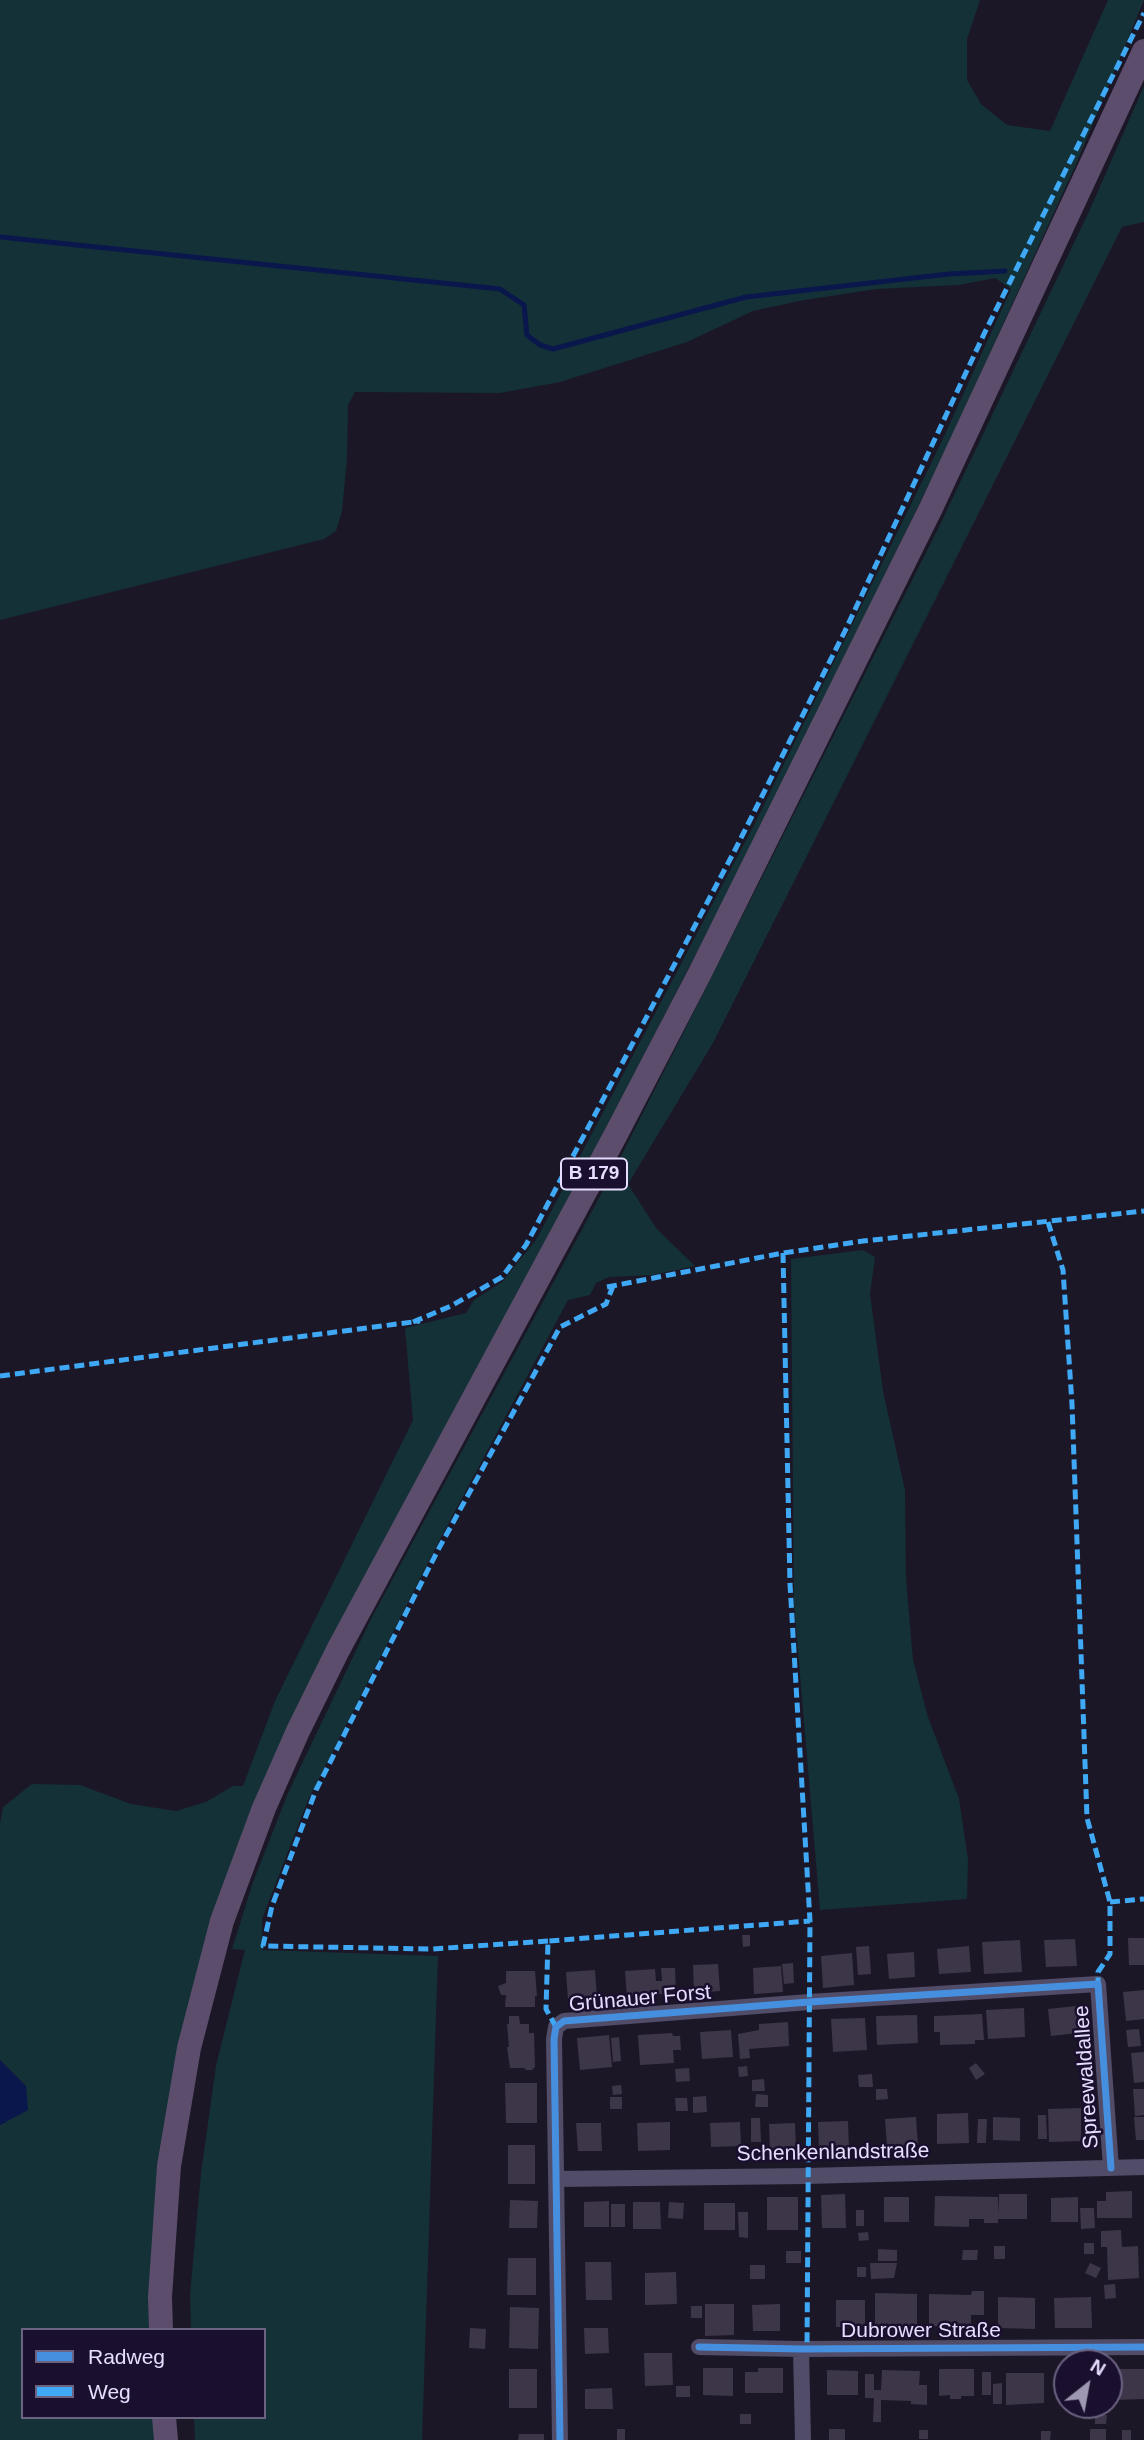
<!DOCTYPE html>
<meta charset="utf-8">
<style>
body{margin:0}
#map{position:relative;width:1144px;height:2440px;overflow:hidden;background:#1c1727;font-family:Helvetica,sans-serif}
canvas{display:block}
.legend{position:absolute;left:21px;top:2328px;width:245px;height:91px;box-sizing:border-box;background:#1a102e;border:2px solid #6c6282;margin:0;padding:9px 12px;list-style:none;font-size:21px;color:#e6ddff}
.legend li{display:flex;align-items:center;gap:14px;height:35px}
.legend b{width:35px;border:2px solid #6c6282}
.north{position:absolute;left:1053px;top:2349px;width:70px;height:70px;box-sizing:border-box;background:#1a102e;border:2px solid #6c6282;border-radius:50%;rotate:31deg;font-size:19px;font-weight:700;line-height:28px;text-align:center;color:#e6ddff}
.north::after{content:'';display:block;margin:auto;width:24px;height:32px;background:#9f98b3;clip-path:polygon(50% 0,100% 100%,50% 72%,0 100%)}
</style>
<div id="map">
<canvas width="1144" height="2440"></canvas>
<ul class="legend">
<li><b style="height:9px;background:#468fdf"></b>Radweg</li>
<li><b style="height:9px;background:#3fa9f5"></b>Weg</li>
</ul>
<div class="north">N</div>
</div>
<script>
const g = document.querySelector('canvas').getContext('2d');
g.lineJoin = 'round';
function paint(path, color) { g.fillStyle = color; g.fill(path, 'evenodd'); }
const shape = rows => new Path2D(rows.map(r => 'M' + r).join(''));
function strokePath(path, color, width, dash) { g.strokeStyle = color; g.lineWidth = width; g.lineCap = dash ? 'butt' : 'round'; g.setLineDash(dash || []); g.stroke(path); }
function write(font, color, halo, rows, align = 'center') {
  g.font = font + ' Helvetica,sans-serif'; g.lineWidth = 5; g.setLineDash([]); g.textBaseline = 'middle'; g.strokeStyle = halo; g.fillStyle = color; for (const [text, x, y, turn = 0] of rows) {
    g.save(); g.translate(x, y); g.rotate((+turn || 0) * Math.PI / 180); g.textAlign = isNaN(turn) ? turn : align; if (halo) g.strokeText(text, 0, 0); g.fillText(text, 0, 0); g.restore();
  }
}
const green = shape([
 [0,0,980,0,967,39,967,80,981,104,1007,125,1050,131,1108,0,1144,0,1077,162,948,445,762,826,523,1289,422,1477,195,1993,153,2330,23,2330,23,2417,156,2417,156,2440,0,2440,0,2125,6,2122,26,2086,0,2060,0,1824,3,1807,32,1784,80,1785,131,1804,176,1811,206,1802,233,1786,243,1786,275,1701,413,1420,405,1328,466,1313,474,1300,502,1282,536,1240,755,823,940,445,1011,289,995,278,959,285,876,289,799,301,753,311,687,342,560,382,500,393,355,392,348,405,347,459,342,511,336,531,324,539,0,620],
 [1144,86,1144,222,1122,227,713,1043,628,1184,656,1228,695,1266,653,1275,609,1277,596,1283,590,1295,568,1300,439,1541,308,1800,262,1919,262,1950,438,1956,422,2440,195,2440,194,2417,264,2417,264,2330,191,2330,190,2295,201,2173,216,2066,245,1950,232,1949,253,1882,288,1793,371,1619,611,1176,937,531,1091,207],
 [863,1250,875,1257,870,1294,883,1391,905,1490,906,1579,913,1660,928,1717,959,1799,968,1859,967,1899,820,1910,794,1604,791,1259]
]);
const water = shape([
 [0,2060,26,2086,28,2110,0,2125]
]);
const stream = shape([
 [0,237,500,289,524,305,527,335,540,345,553,349,746,297,949,274,1005,271]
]);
const building = shape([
 [742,1935,750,1935,750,1946,743,1947],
 [1128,1938,1144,1938,1144,1965,1129,1965],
 [1075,1939,1077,1966,1046,1967,1044,1940],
 [1020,1940,1022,1972,984,1974,982,1942],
 [869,1946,871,1974,858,1975,856,1947],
 [969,1946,971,1972,939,1974,937,1949],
 [914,1952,915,1977,889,1979,887,1954],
 [852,1953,854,1985,823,1988,821,1956],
 [793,1963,794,1983,784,1984,782,1964],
 [718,1964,720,1991,694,1993,693,1965],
 [781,1966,783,1992,754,1994,753,1968],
 [661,1968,675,1968,676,1993,627,1997,625,1971,655,1969,656,1981,662,1981],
 [595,1970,597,1998,568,2000,566,1972],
 [506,1971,535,1971,537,1996,535,1996,535,2007,505,2007,506,1995,501,1995,498,1986,506,1983],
 [1144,1990,1144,2019,1126,2021,1123,1992],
 [1076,2006,1078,2033,1051,2036,1048,2009],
 [1024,2008,1025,2037,988,2039,986,2010],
 [982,2014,984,2040,975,2040,975,2044,940,2045,940,2032,934,2032,934,2016],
 [917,2015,918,2043,877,2045,876,2016],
 [509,2016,519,2016,520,2024,529,2024,529,2033,534,2033,535,2067,532,2070,526,2070,524,2068,510,2068,507,2047,509,2047,507,2024,509,2024],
 [865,2018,867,2050,833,2052,831,2019],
 [788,2022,789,2046,749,2049,750,2058,740,2059,738,2034,759,2030,759,2024],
 [1139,2029,1141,2046,1128,2047,1126,2030],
 [731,2030,733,2057,702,2059,700,2032],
 [672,2033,673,2036,680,2036,681,2050,673,2050,674,2063,640,2065,638,2035],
 [609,2035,612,2067,580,2070,577,2038],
 [619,2037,621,2061,613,2062,611,2038],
 [1144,2052,1144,2082,1134,2083,1131,2053],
 [976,2063,985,2074,976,2080,969,2068],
 [1083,2063,1092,2063,1092,2077,1083,2077],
 [747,2066,748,2076,739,2077,738,2067],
 [689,2068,690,2081,676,2082,675,2069],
 [872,2074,873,2087,859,2087,858,2075],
 [764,2079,765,2091,752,2091,752,2080],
 [1083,2079,1093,2079,1094,2087,1083,2087],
 [505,2083,537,2083,537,2123,506,2123],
 [621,2085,622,2094,613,2095,612,2086],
 [876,2089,887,2089,888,2099,876,2100],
 [1133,2089,1144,2089,1144,2115,1135,2116],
 [756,2094,768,2095,768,2107,755,2107],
 [706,2096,707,2112,693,2113,693,2097],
 [610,2097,622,2097,622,2109,610,2109],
 [675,2098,687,2098,688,2111,676,2111],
 [1081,2108,1081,2141,1049,2142,1048,2109],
 [968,2113,969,2143,937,2144,937,2114],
 [1038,2115,1046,2115,1047,2139,1038,2139],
 [916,2117,918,2145,887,2146,885,2119],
 [993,2117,1020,2118,1020,2141,993,2140],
 [1134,2117,1144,2117,1144,2140,1136,2140],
 [751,2118,760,2118,761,2142,751,2142],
 [978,2119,987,2119,986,2143,977,2143],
 [848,2121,849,2149,819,2149,818,2122],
 [670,2122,670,2150,638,2151,637,2123],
 [740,2122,741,2146,711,2147,710,2123],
 [576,2123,601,2123,602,2151,578,2151],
 [795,2123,796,2149,770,2150,769,2124],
 [508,2145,535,2145,535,2184,508,2184],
 [1132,2191,1132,2218,1097,2218,1097,2201,1106,2201,1106,2192],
 [845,2194,846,2228,822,2228,821,2195],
 [999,2194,1027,2194,1027,2219,998,2219,998,2223,984,2223,984,2219,969,2219,969,2227,934,2226,935,2196,998,2197,999,2216],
 [767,2197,798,2197,798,2230,767,2230],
 [884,2197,909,2197,909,2222,884,2222],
 [1078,2197,1078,2222,1051,2222,1051,2198],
 [510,2200,538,2201,537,2228,509,2228],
 [609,2201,609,2227,584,2227,584,2202],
 [633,2202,660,2202,661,2229,633,2229],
 [669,2202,684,2203,683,2219,668,2218],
 [704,2203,735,2203,735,2230,704,2230],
 [611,2204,625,2204,625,2227,611,2227],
 [1080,2208,1094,2208,1095,2228,1081,2229],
 [856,2210,864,2210,864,2226,856,2226],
 [738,2212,748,2212,748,2238,739,2237],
 [1121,2230,1122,2247,1138,2246,1139,2278,1108,2280,1107,2247,1101,2247,1101,2231],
 [868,2232,869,2240,859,2241,858,2233],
 [1084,2243,1094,2243,1094,2254,1084,2254],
 [994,2246,1005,2246,1005,2259,994,2259],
 [878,2249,897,2250,897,2261,878,2261],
 [963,2250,978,2250,977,2260,962,2260],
 [786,2251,801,2251,801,2263,786,2263],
 [508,2258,536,2258,536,2295,507,2295],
 [585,2262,611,2262,612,2300,586,2300],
 [870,2263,897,2263,894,2278,871,2279],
 [1090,2263,1101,2268,1096,2278,1085,2273],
 [750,2265,765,2265,765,2279,750,2279],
 [857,2267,866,2267,866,2277,857,2277],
 [676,2272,677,2304,645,2305,645,2273],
 [1115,2284,1116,2298,1105,2299,1104,2285],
 [972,2291,984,2291,984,2315,971,2315,971,2327,929,2326,929,2294,971,2295],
 [875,2293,917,2294,917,2328,875,2328],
 [998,2297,1035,2298,1035,2329,998,2328],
 [1091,2297,1092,2328,1055,2328,1054,2298],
 [836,2300,865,2300,865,2328,836,2327],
 [705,2304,734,2304,734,2335,705,2336],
 [780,2304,780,2331,753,2331,752,2305],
 [691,2306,702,2306,702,2318,691,2318],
 [510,2307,539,2308,538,2349,509,2348],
 [470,2328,486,2329,485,2349,469,2348],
 [584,2328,608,2328,609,2353,585,2354],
 [644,2353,672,2353,673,2385,645,2386],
 [703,2368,733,2368,733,2396,703,2395],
 [758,2368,783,2368,783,2393,745,2393,745,2372,758,2372],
 [509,2369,537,2369,537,2408,509,2408],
 [939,2369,974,2369,974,2396,961,2396,961,2399,950,2399,950,2395,939,2396],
 [1061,2369,1067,2369,1067,2399,1061,2399],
 [1114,2369,1144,2369,1144,2399,1114,2400],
 [827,2370,858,2371,858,2395,827,2395],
 [882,2370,920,2371,919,2385,927,2385,927,2405,911,2404,911,2401,881,2400,881,2422,873,2422,874,2398,865,2398,865,2374,874,2374,874,2390,881,2390],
 [982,2372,991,2372,991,2395,982,2395],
 [1006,2373,1044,2373,1044,2403,1006,2405],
 [1002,2383,1002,2404,993,2404,993,2384],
 [676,2386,690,2386,690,2397,676,2397],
 [612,2388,613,2409,585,2409,585,2389],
 [740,2414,751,2414,751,2424,740,2424],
 [1095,2414,1107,2415,1106,2424,1095,2424],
 [617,2429,625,2429,625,2440,617,2440],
 [829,2429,845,2429,845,2440,829,2440],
 [1090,2429,1106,2429,1106,2440,1090,2440],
 [919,2430,928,2430,928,2439,919,2439],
 [1122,2430,1131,2430,1131,2440,1122,2440],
 [1041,2431,1051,2431,1050,2440,1041,2440],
 [519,2434,544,2434,544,2440,518,2440]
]);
const street = shape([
 [556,2179,807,2176,1144,2167],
 [699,2347,801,2349,1144,2347],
 [801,2349,803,2440],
 [560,2440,554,2039,556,2027,564,2021,809,2002,1098,1984,1111,2168]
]);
const primary = shape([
 [161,2330,160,2297,169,2166,189,2048,222,1921,264,1808,298,1731,338,1650,614,1138,700,973,931,508,1144,51],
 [164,2417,166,2440]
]);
const quiet = shape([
 [1048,1222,1063,1270,1072,1404,1087,1818,1110,1902,1110,1954,1098,1972,1098,1984],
 [783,1253,790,1584,810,1921,807,2349],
 [607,1287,783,1253,863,1241,1144,1211],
 [413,1322,451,1306,502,1277,526,1245,735,850,845,631,985,332,1144,13],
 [0,1376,420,1321],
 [1110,1902,1144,1899],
 [548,1941,432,1949,263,1946,272,1906,316,1790,438,1550,560,1327,606,1304,613,1286],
 [556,2027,546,2009,548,1941,810,1921]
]);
const cycleway = shape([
 [699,2347,801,2349,1144,2347],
 [560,2440,554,2039,556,2027,564,2021,809,2002,1098,1984,1111,2168]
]);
const shields = [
 [594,1174,66]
];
const shieldNames = [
 ["B 179",594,1174]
];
const streetNames = [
 ["Grünauer Forst",640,1999,-5],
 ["Spreewaldallee",1087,2077,-94],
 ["Schenkenlandstraße",833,2153,-1],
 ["Dubrower Straße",921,2331]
];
paint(green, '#133137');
paint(water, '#09174c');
strokePath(stream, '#09174c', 5);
paint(building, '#3c3648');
strokePath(street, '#514c68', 16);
strokePath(primary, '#5c4d6c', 24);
strokePath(quiet, '#3fa9f5', 5, [10, 5]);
strokePath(cycleway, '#468fdf', 7);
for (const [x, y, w] of shields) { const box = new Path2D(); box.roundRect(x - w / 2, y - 15.5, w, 31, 5); g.fillStyle = '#1a102e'; g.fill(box); strokePath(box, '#e6ddff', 2); }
write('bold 19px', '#e6ddff', null, shieldNames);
write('21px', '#e6ddff', '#1a102e', streetNames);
</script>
